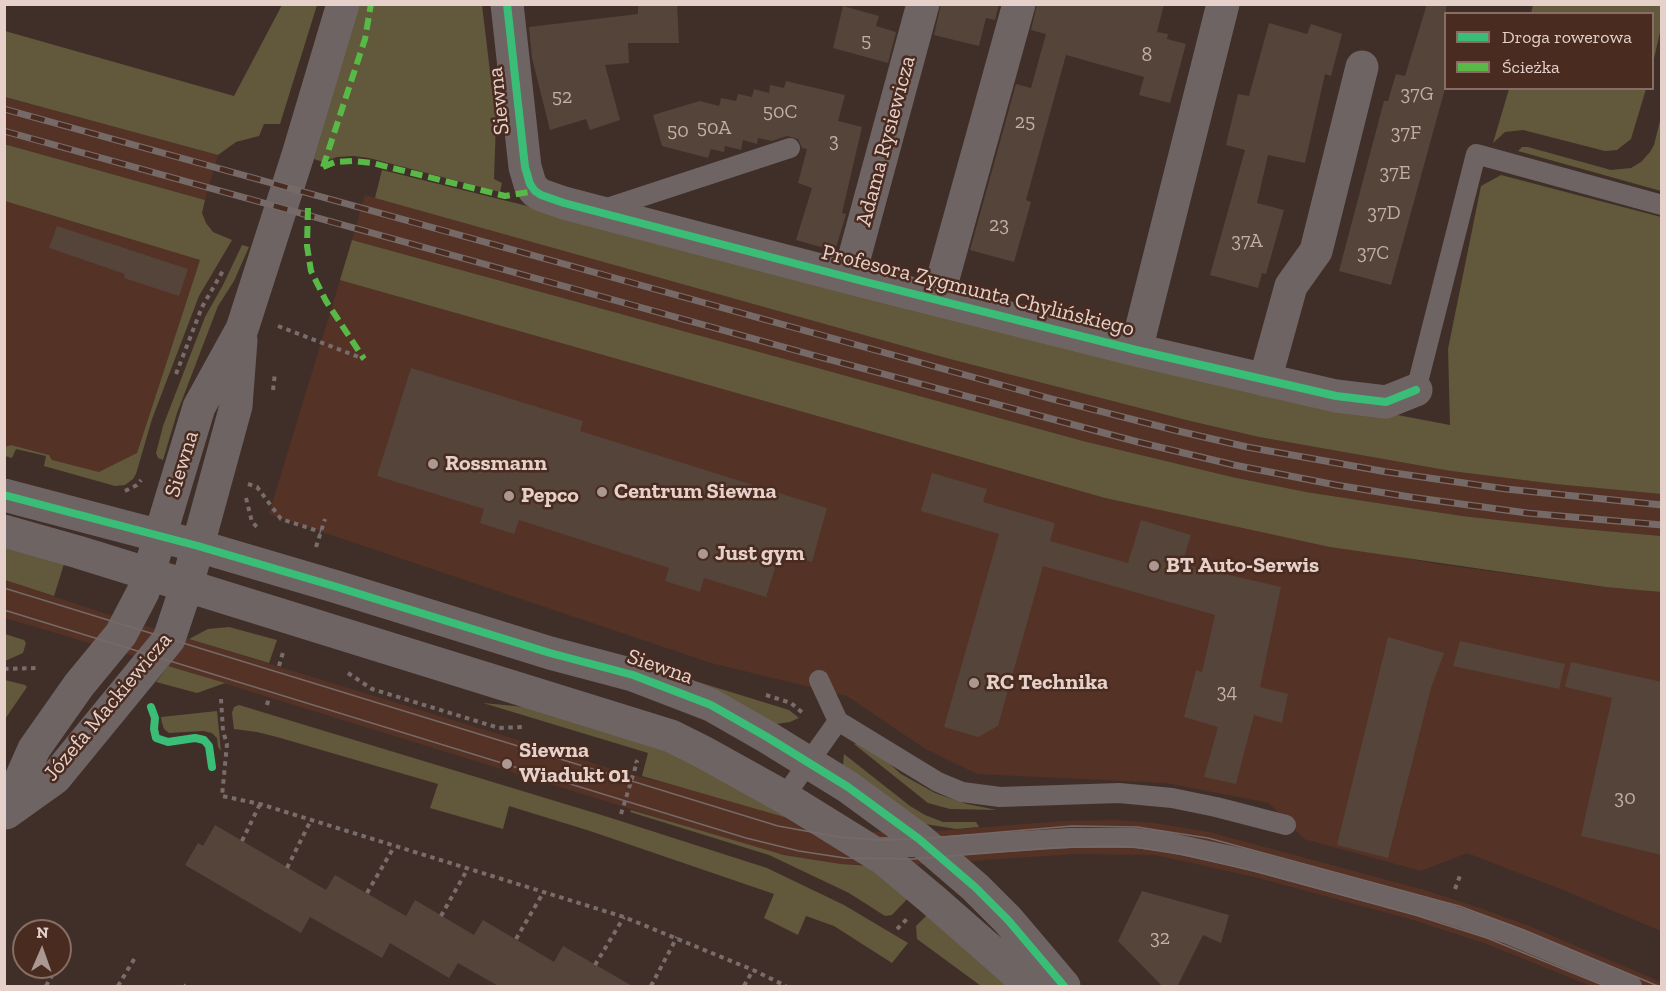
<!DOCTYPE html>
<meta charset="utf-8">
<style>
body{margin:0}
#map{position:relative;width:1666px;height:991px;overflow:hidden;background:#402f29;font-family:"Zilla Slab",serif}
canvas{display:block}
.frame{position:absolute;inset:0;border:6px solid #e5d1ca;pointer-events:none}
.legend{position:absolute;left:1444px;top:12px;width:210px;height:78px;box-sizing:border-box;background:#492b20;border:2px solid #876d64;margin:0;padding:8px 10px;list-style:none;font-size:18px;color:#e5d1ca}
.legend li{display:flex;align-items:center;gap:12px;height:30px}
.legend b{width:30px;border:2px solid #876d64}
.north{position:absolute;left:12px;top:919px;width:60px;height:60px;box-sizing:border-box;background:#492b20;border:2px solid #876d64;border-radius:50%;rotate:2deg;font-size:16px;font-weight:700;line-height:24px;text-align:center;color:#e5d1ca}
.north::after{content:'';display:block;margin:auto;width:21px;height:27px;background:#ab9892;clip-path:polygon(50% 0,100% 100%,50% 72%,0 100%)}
</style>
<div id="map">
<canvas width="1666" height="991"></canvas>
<div class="frame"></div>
<ul class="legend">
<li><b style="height:8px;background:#3abd76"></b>Droga rowerowa</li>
<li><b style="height:8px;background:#58b947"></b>Ścieżka</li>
</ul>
<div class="north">N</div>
</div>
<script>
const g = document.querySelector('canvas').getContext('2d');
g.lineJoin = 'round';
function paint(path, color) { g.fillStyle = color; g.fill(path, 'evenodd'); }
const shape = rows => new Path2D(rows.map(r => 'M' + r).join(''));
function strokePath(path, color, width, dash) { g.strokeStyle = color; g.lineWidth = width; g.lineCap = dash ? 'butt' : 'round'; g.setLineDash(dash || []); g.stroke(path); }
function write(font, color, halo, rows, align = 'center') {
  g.font = font + ' "Zilla Slab",serif'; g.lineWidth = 5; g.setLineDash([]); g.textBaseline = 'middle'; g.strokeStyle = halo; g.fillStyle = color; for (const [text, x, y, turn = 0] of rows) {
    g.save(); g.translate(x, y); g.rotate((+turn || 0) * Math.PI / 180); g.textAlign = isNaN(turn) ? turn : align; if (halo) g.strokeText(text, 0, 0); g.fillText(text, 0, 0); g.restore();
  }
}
const built = shape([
 [4,97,218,155,205,200,5,144],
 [365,195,946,358,1186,420,1259,437,1451,471,1555,484,1661,494,1661,536,1561,527,1462,516,1306,492,1232,477,1083,441,352,240],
 [5,201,200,260,137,453,99,473,52,460,49,455,11,445,5,447],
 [340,280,1105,498,1430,563,1606,587,1661,592,1661,931,1563,890,1467,853,1421,871,1304,839,1269,803,1166,783,977,774,924,748,847,696,711,663,269,514],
 [4,580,97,611,622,772,853,832,937,831,1062,821,1114,820,1154,823,1209,832,1424,890,1480,908,1529,926,1661,982,1661,986,1591,986,1487,944,1410,919,1255,877,1155,855,1074,854,897,866,841,864,770,852,168,666,5,618]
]);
const green = shape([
 [282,5,317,5,280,124,264,124,259,136,236,142,218,155,5,97,5,31,234,96],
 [359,5,482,5,496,121,494,179,502,183,500,192,369,158,354,156,337,157,323,162,314,159],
 [1533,5,1661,5,1661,28,1653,63,1652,14,1531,13],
 [1509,89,1509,88,1646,89,1631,139,1617,150,1605,151,1523,130,1505,132,1493,143],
 [1661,117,1661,191,1518,151,1522,147,1528,147,1611,170,1631,168,1641,162,1650,152,1654,145],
 [4,144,205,200,202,213,206,223,213,232,232,240,199,296,152,419,136,474,133,479,125,485,115,486,44,466,46,456,16,449,12,458,5,456,5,447,11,445,49,455,52,460,99,472,137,453,200,260,5,201],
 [382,170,1282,393,1450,425,1448,349,1481,186,1501,175,1661,217,1661,494,1555,484,1451,471,1259,437,1186,420,946,358,375,198],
 [352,240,1083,441,1232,477,1306,492,1462,516,1561,527,1661,536,1661,592,1606,587,1330,547,1105,498,340,280],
 [242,245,249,247,234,281,218,306,177,413,163,460,158,458,156,453,163,426,205,317,223,285],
 [4,548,64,564,54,596,5,580],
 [229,627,277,640,269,663,189,639,208,629],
 [5,634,24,640,26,643,23,653,5,661],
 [640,664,789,710,799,718,790,722,776,724],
 [168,666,225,683,197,693,156,682],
 [5,680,25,685,27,687,5,719],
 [483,703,535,708,669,750,805,823,642,776,648,753],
 [239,705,608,817,767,868,844,905,908,943,892,963,834,926,806,916,798,935,764,918,774,894,590,831,509,806,503,829,430,808,438,784,277,737,257,732,234,729,232,713,234,707],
 [217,711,221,751,218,747,217,738,212,733,203,731,169,733,164,729,162,723,161,717],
 [857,743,874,750,901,774,935,793,967,804,997,810,950,809,928,803,854,744],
 [844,754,910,806,925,815,943,822,976,822,979,827,956,829,925,824,843,765],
 [631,810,784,855,841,864,872,866,911,895,892,915,885,916,849,893,769,855,630,812],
 [931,911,1013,986,981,986,917,939,916,926]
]);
const building = shape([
 [638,4,677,4,679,43,628,43,629,63,605,65,620,120,590,130,586,119,550,130,532,58,529,27,638,14],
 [941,4,999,4,995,20,986,18,979,46,934,35],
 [1037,4,1164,4,1157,32,1168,34,1167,39,1186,44,1170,103,1139,95,1144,77,1066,55,1026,200,1031,202,1014,262,970,250,1016,84,1031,88,1046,34,1031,30],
 [1427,4,1446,4,1446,85,1391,285,1339,271,1384,101,1388,101,1396,74,1405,76],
 [843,6,879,16,876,26,896,32,888,63,833,48],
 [1269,23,1307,34,1311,24,1342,34,1331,76,1325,74,1305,163,1268,155,1257,203,1284,210,1266,274,1262,273,1258,288,1210,275,1245,150,1226,145,1238,94,1249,96],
 [786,81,845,95,838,121,862,127,842,213,846,214,835,251,796,240,812,188,798,183,807,149,802,148,798,139,787,136,772,141,758,138,757,144,743,140,741,150,725,146,724,152,711,149,708,158,662,146,653,115,700,101,719,106,721,98,736,101,738,94,752,97,754,89,769,93,770,85,784,88],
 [57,226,188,269,179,296,124,278,125,274,49,248],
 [411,368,583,421,580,431,827,508,812,562,780,552,766,597,704,578,700,592,665,581,669,568,519,520,514,534,480,523,484,509,377,476],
 [932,473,987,489,983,502,1055,523,1050,541,1128,563,1141,520,1191,535,1182,564,1281,587,1260,687,1288,694,1282,723,1254,715,1236,784,1204,777,1218,727,1184,717,1196,670,1202,672,1215,615,1043,566,998,726,978,737,944,727,999,534,921,511],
 [1388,637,1444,653,1431,688,1388,858,1337,845],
 [1460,641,1565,664,1559,689,1453,666],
 [1571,662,1662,682,1662,855,1581,836,1612,698,1565,687],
 [215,825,326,890,335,875,406,916,415,900,474,935,483,920,554,962,563,946,634,987,500,987,458,963,449,978,390,943,382,958,310,917,301,933,185,865,198,843,203,846],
 [1142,891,1229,915,1221,943,1203,935,1177,987,1163,987,1118,941]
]);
const path = shape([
 [278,326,364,359],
 [176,374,202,307,224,269],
 [273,390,275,373],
 [248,484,257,487,281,519,321,532],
 [125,491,137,485,141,480],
 [246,498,252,522,257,527],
 [316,547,325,519],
 [279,666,284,649],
 [4,669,39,668],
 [348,673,372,689,499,728,523,727],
 [766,695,791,703,804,714],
 [221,699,223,731,227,744,222,796,260,804,624,917,753,970,786,986],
 [267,705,269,697],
 [621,814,637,762,635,761],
 [242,841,260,804],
 [287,868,311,820],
 [1455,889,1461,873],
 [367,893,394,847],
 [441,916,467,870],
 [897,929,907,919],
 [516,939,543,893],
 [60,960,60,961],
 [595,965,624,917],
 [46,986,57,967],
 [118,986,136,956],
 [185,986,186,985],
 [651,986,677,937],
 [744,986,753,970]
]);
const service = shape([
 [601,210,790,148],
 [1416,390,1476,154,1662,205],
 [819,680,838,721,938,782,962,792,1000,797,1119,793,1172,798,1216,807,1286,825],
 [784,797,838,721],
 [870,847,929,847,1071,838,1134,838,1162,841,1241,858,1445,913,1508,934,1632,986]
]);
const minor = shape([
 [507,4,525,167,530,184,535,191,541,195,564,203,862,281,1136,350,1336,396,1386,402,1416,390],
 [849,277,923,4],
 [937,300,1019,4],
 [1136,350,1223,4],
 [1265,380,1291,286,1316,251,1362,67]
]);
const tertiary = shape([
 [4,495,198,546,337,587,550,653,633,675,711,705,767,737,848,787,919,839,975,887,1008,920,1064,986],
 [4,531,78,552,671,736,703,752,784,797,884,859,933,900,1031,986],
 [6,812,34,749,79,685,121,634,143,592,199,407,242,329,298,155,343,4],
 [6,813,55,778,169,639,187,585,236,406,241,340]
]);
const tram = shape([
 [4,588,778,826,839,837,880,840,919,839,1072,826,1137,827,1208,838,1459,906,1524,930,1658,986],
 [4,610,746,838,799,851,845,858,913,859,1050,848,1107,846,1134,847,1185,855,1258,872,1415,915,1487,938,1605,986]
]);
const rail = shape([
 [4,109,1052,399,1178,431,1247,447,1387,472,1506,489,1662,505],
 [4,131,816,356,1138,442,1234,465,1336,485,1410,497,1527,513,1662,525]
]);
const quiet = shape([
 [323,167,335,162,352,161,372,163,505,196,535,191],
 [323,167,365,39,371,4],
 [308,208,307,246,311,271,326,301,364,359]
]);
const cycleway = shape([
 [507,4,525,167,530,184,535,191,541,195,564,203,862,281,1136,350,1336,396,1386,402,1416,390],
 [4,495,198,546,337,587,550,653,633,675,711,705,767,737,848,787,919,839,975,887,1008,920,1064,986],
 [151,707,155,718,154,729,156,738,168,742,195,738,204,740,209,746,212,767]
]);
const markers = [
 [433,464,6,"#ab9892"],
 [602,492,6,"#ab9892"],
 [509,496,6,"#ab9892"],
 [703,554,6,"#ab9892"],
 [1154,566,6,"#ab9892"],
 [974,683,6,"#ab9892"],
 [507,764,6,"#ab9892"]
];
const numberNames = [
 ["5",866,41],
 ["8",1147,55],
 ["37G",1417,94],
 ["52",562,97],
 ["50C",780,112],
 ["25",1025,122],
 ["50A",714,128],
 ["50",678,131],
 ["37F",1406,133],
 ["3",834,141],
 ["37E",1395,173],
 ["37D",1384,213],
 ["23",999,225],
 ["37A",1247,241],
 ["37C",1373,253],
 ["34",1227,692],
 ["30",1625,798],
 ["32",1160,938]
];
const streetNames = [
 ["Siewna",499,101,-96],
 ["Adama Rysiewicza",886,141,-75],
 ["Profesora Zygmunta Chylińskiego",978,291,14],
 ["Siewna",182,464,-73],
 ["Siewna",660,667,19],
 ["Józefa Mackiewicza",108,707,-50]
];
const poiNames = [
 ["Rossmann",445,464],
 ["Centrum Siewna",614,492],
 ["Pepco",521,496],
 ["Just gym",715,554],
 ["BT Auto-Serwis",1166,566],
 ["RC Technika",986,683],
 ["Siewna",519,751],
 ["Wiadukt 01",519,776]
];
paint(built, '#553226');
paint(green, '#62583b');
paint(building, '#54443a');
strokePath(path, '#786d6b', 4, [4.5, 4.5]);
strokePath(service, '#6f6464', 20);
strokePath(minor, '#6f6464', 33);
strokePath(tertiary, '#6f6464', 33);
strokePath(tram, '#766a69', 1.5);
strokePath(rail, '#766a69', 7);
strokePath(rail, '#492b20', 4.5, [14]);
strokePath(quiet, '#58b947', 6, [12, 6]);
strokePath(cycleway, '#3abd76', 8);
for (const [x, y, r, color] of markers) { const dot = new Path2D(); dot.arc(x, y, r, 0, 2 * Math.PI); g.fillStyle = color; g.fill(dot); strokePath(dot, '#492b20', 2); }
write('20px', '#c1aea6', null, numberNames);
write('22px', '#e5d1ca', '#492b20', streetNames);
write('bold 22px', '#e5d1ca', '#492b20', poiNames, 'left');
</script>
